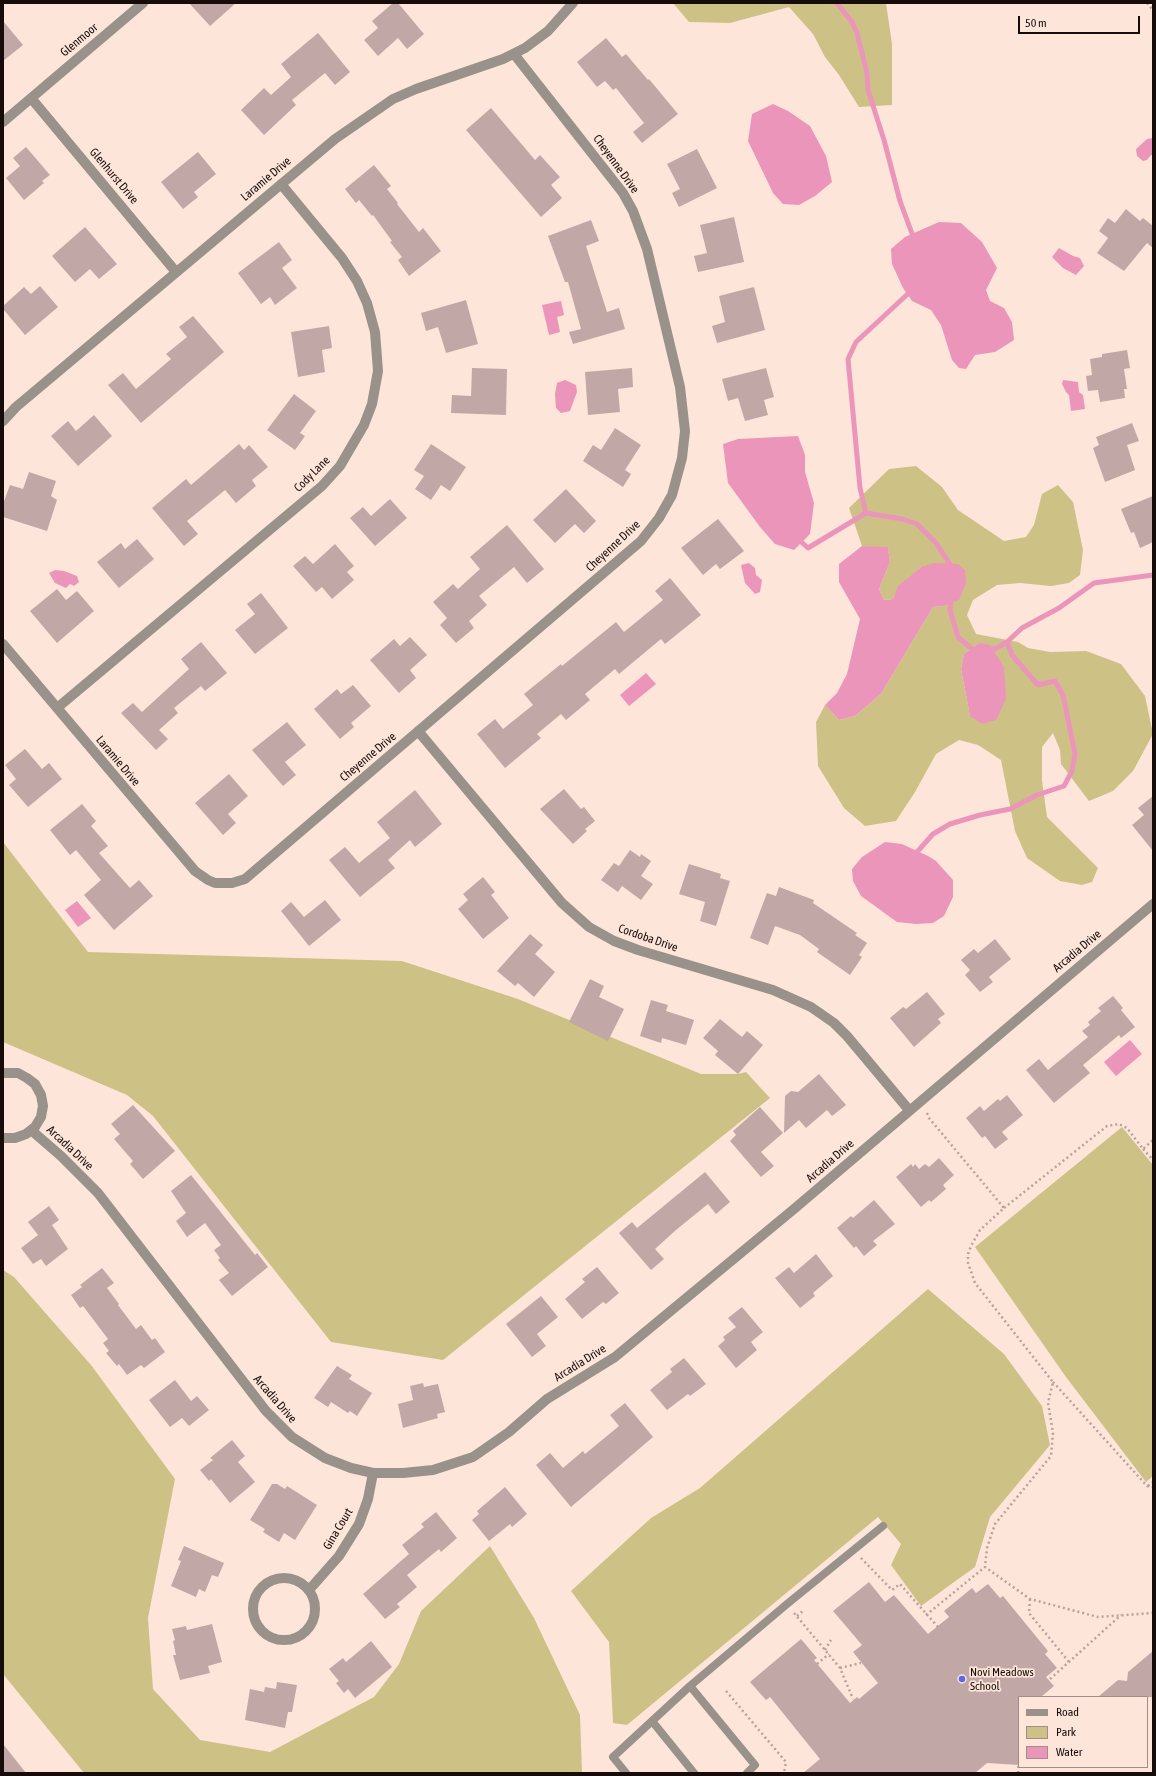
<!DOCTYPE html>
<style>
body{margin:0}
#map{position:relative;width:1156px;height:1776px;overflow:hidden;background:#fee5da;font-family:"Asap Condensed",sans-serif}
canvas{display:block}
.frame{position:absolute;inset:0;border:4px solid #160d0a;pointer-events:none}
.legend{position:absolute;left:1018px;top:1696px;width:130px;height:72px;box-sizing:border-box;background:#fee5da;border:1px solid #a18f87;margin:0;padding:5px 7px;list-style:none;font-size:12px;color:#160d0a}
.legend li{display:flex;align-items:center;gap:8px;height:20px}
.legend b{width:20px;border:1px solid #a18f87}
.scale{position:absolute;left:1018px;top:16px;width:122px;height:18px;box-sizing:border-box;border:2px solid #160d0a;border-top:0;padding-left:5px;font-size:12px;line-height:14px;white-space:nowrap;color:#160d0a;-webkit-text-stroke:3px #fee5da;paint-order:stroke}
</style>
<div id="map">
<canvas width="1156" height="1776"></canvas>
<div class="frame"></div>
<ul class="legend">
<li><b style="height:5px;background:#99928a"></b>Road</li>
<li><b style="height:11px;background:#cec186"></b>Park</li>
<li><b style="height:11px;background:#eb95bb"></b>Water</li>
</ul>
<div class="scale">50 m</div>
</div>
<script>
const g = document.querySelector('canvas').getContext('2d');
g.lineJoin = 'round';
function paint(path, color) { g.fillStyle = color; g.fill(path, 'evenodd'); }
const shape = rows => new Path2D(rows.map(r => 'M' + r).join(''));
function strokePath(path, color, width, dash) { g.strokeStyle = color; g.lineWidth = width; g.lineCap = dash ? 'butt' : 'round'; g.setLineDash(dash || []); g.stroke(path); }
function write(font, color, halo, rows, align = 'center') {
  g.font = font + ' "Asap Condensed",sans-serif'; g.lineWidth = 3.5; g.setLineDash([]); g.textBaseline = 'middle'; g.strokeStyle = halo; g.fillStyle = color; for (const [text, x, y, turn = 0] of rows) {
    g.save(); g.translate(x, y); g.rotate((+turn || 0) * Math.PI / 180); g.textAlign = isNaN(turn) ? turn : align; if (halo) g.strokeText(text, 0, 0); g.fillText(text, 0, 0); g.restore();
  }
}
const green = shape([
 [673,3,886,3,892,44,892,105,859,107,839,75,825,57,813,34,789,7,730,23,689,22],
 [916,466,942,487,958,510,1004,541,1026,537,1034,525,1042,494,1058,485,1073,502,1083,550,1080,575,1069,583,1051,586,1020,583,997,585,973,600,967,615,976,634,1018,642,1028,648,1050,652,1086,651,1121,664,1145,696,1153,734,1133,771,1113,791,1089,801,1061,764,1060,750,1053,733,1042,747,1042,781,1047,817,1098,868,1092,882,1082,885,1060,881,1027,858,1015,831,1001,760,978,745,959,740,936,754,915,792,896,821,865,826,844,808,818,766,816,722,825,705,839,720,855,716,881,694,933,607,943,606,921,567,899,586,893,599,884,600,879,589,890,562,888,548,862,546,849,508,889,469],
 [979,643,970,716,961,669,964,654],
 [3,842,88,952,402,961,518,999,701,1074,738,1074,746,1072,770,1098,443,1360,331,1342,153,1116,127,1095,3,1042],
 [1122,1127,1153,1165,1153,1476,1146,1482,1066,1377,975,1247],
 [3,1270,14,1277,91,1365,175,1479,148,1618,153,1689,200,1740,270,1752,374,1697,399,1664,421,1611,490,1546,534,1618,580,1715,582,1773,84,1773,3,1674],
 [928,1289,1004,1354,1042,1406,1050,1445,990,1517,975,1567,921,1606,891,1565,901,1544,878,1517,627,1725,613,1723,609,1642,571,1591,651,1518,700,1488]
]);
const water = shape([
 [773,104,788,111,810,126,826,156,832,182,815,196,799,205,783,204,773,193,748,141,752,114],
 [1153,138,1153,155,1151,155,1147,160,1143,161,1137,156,1136,149,1147,139],
 [939,222,961,223,982,242,997,268,986,290,990,301,1004,308,1012,322,1014,340,995,352,975,355,966,369,959,368,952,360,941,325,931,310,912,301,903,288,892,264,891,249,905,237],
 [1059,248,1073,256,1080,258,1084,266,1076,275,1063,268,1052,257],
 [561,301,564,315,557,317,560,332,549,335,542,305],
 [565,380,576,385,577,392,570,411,561,413,556,408,555,394,557,383],
 [1063,380,1078,382,1079,392,1083,395,1085,409,1071,411,1069,395,1066,392,1062,384],
 [798,436,805,455,805,472,814,503,810,534,794,550,775,544,760,527,728,483,723,444,738,439],
 [862,546,888,547,890,562,879,589,884,600,893,599,898,586,921,567,934,563,958,564,965,570,966,583,959,600,943,606,933,607,881,694,855,716,839,720,825,705,837,693,847,674,860,619,839,582,839,564],
 [749,563,755,568,756,575,762,580,760,592,755,594,745,583,741,565],
 [55,570,64,571,77,576,79,582,74,586,70,584,66,588,55,583,49,573],
 [979,643,990,645,1004,667,1006,699,996,720,982,724,970,716,961,669,964,654],
 [646,673,656,684,629,706,620,695],
 [885,842,902,844,928,856,936,861,953,880,953,897,944,916,933,923,916,924,897,922,861,896,853,881,852,869,862,857],
 [77,901,91,918,78,927,65,910],
 [1130,1040,1142,1054,1116,1076,1104,1062]
]);
const stream = shape([
 [837,3,852,22,857,33,867,73,868,90,884,140,900,201,914,239],
 [866,513,860,488,848,359,856,342,912,290],
 [798,539,808,548,866,513,902,519,917,524,936,543,951,566,951,570],
 [951,596,950,610,958,637,973,650,977,650],
 [987,649,995,649,1007,642,1022,628,1059,608,1094,583,1153,575],
 [917,852,933,834,950,824,980,815,1010,809,1037,795,1064,786,1072,771,1075,754,1063,695,1055,681,1038,685,1012,655,1007,642]
]);
const building = shape([
 [189,3,236,3,210,26],
 [393,3,398,3,424,34,407,49,398,38,378,56,364,40,378,28,372,21],
 [3,21,23,45,3,61],
 [318,33,350,72,335,85,325,73,292,100,296,105,264,135,241,110,264,88,271,95,291,77,281,64],
 [606,38,622,57,626,54,648,80,649,79,678,114,642,143,633,132,644,123,616,88,613,90,605,81,597,87,577,62],
 [491,108,535,160,540,155,560,177,551,185,562,198,541,217,466,130],
 [26,147,50,175,42,181,44,183,24,200,6,178,20,166,13,158],
 [697,149,717,188,679,207,672,193,680,189,667,164],
 [198,152,216,174,194,192,198,197,183,209,161,182],
 [374,165,391,186,387,189,398,203,397,204,419,232,423,228,441,251,409,276,398,260,402,257,390,242,392,241,373,215,372,216,359,200,356,203,345,189],
 [1126,209,1140,221,1143,218,1153,226,1153,248,1147,243,1124,271,1097,253,1108,238,1099,231,1108,218,1115,223],
 [734,217,744,262,698,272,694,256,707,253,700,225],
 [591,220,599,241,586,246,607,312,619,308,625,329,573,344,569,332,581,329,568,282,565,282,548,236],
 [85,227,117,264,99,279,90,269,75,282,52,256],
 [279,242,292,260,282,268,297,288,275,305,270,297,261,304,238,273],
 [40,286,58,307,25,335,3,309,3,306,24,287,31,294],
 [754,287,765,330,717,343,712,326,725,322,719,296],
 [466,300,478,344,446,353,438,327,426,331,421,313],
 [193,316,224,352,141,423,108,385,123,373,136,389,171,359,166,354,187,337,179,327],
 [329,326,332,348,322,350,325,372,298,377,291,332],
 [1127,350,1130,368,1124,369,1127,389,1124,389,1125,398,1100,402,1098,390,1088,391,1086,376,1092,375,1090,359,1102,357,1102,354],
 [472,368,507,369,506,415,451,413,452,395,471,396],
 [632,368,633,387,618,389,620,412,588,415,585,372],
 [766,368,774,397,764,400,768,415,745,421,738,398,728,401,722,379],
 [294,394,316,411,300,433,305,436,295,450,267,430],
 [94,415,112,436,78,466,51,436,68,421,76,431],
 [1132,423,1139,441,1127,445,1135,470,1105,482,1093,448,1099,445,1096,437],
 [615,428,641,445,625,470,631,474,623,487,583,461,593,445,601,450],
 [239,444,244,450,249,445,268,467,252,480,256,486,236,503,225,490,187,521,198,534,184,546,152,508,186,479,191,485],
 [431,444,466,467,450,491,441,485,431,500,415,489,424,476,414,470],
 [29,472,56,481,51,496,57,500,47,531,3,517,3,504,10,485,23,489],
 [566,489,596,521,584,533,575,524,555,543,533,520],
 [1153,496,1153,542,1140,548,1134,532,1131,533,1121,509],
 [390,499,407,518,375,546,350,518,363,507,371,516],
 [718,519,744,551,720,569,716,564,703,575,681,548],
 [507,525,544,569,527,583,514,567,479,596,487,605,469,621,474,628,456,643,440,625,447,618,433,602,453,584,458,589,480,569,470,557],
 [137,539,154,559,119,588,97,562,121,543,125,549],
 [335,544,354,566,347,572,354,580,332,599,322,587,316,592,293,566,305,556,313,564],
 [670,578,701,615,665,644,661,639,619,674,615,669,585,694,590,700,566,720,561,714,537,734,541,738,505,768,477,734,495,719,503,729,533,705,524,694,561,664,562,666,616,622,624,632,663,600,655,591],
 [57,589,66,600,77,591,94,611,57,643,30,611],
 [261,593,288,628,255,654,235,630,255,614,247,604],
 [410,637,427,655,410,670,416,678,399,693,370,660,394,639,400,646],
 [201,642,227,673,205,691,201,686,174,708,178,713,159,730,168,739,156,750,121,713,133,703,142,712,189,669,181,659],
 [353,685,371,706,351,723,354,727,340,739,314,709,337,689,341,694],
 [287,722,306,745,285,762,296,775,283,786,252,750],
 [25,749,42,769,49,763,62,779,28,807,9,785,16,779,5,765],
 [229,774,248,796,228,814,236,823,223,835,195,803],
 [564,789,581,809,584,807,595,821,585,829,587,831,573,844,540,809],
 [415,790,442,824,415,847,410,840,388,860,395,868,360,897,329,860,345,847,359,863,390,838,377,822],
 [1153,796,1153,851,1132,825,1144,815,1138,808],
 [82,804,96,821,91,826,108,846,99,853,130,888,139,880,153,896,114,930,84,895,101,880,76,850,70,855,50,830],
 [630,850,640,857,641,854,651,861,641,876,653,884,641,900,622,886,618,892,601,880,614,863,619,866],
 [689,864,721,874,720,878,730,881,716,926,700,921,705,902,679,894],
 [483,877,495,892,491,895,509,918,483,939,458,909,468,900,463,894],
 [779,887,814,900,813,903,857,933,855,935,867,943,859,955,862,957,850,975,817,952,819,949,800,935,775,926,768,945,750,938,767,893,776,896],
 [325,900,341,920,309,946,281,911,291,902,304,917],
 [530,934,543,945,535,954,555,972,534,997,518,983,515,986,497,971],
 [995,939,1011,959,989,977,993,982,980,992,965,975,970,970,961,960,974,949,978,953],
 [590,979,604,986,599,997,624,1009,608,1041,569,1022],
 [927,992,945,1014,938,1019,941,1023,914,1047,890,1018,903,1007,906,1009],
 [1113,996,1123,1008,1121,1010,1135,1027,1121,1038,1119,1035,1083,1065,1090,1073,1054,1103,1026,1070,1039,1059,1048,1070,1088,1037,1082,1031,1090,1025,1088,1022,1101,1011,1098,1008],
 [651,1000,668,1005,666,1011,694,1020,686,1045,662,1038,661,1043,640,1036],
 [720,1019,742,1037,747,1031,763,1045,738,1074,715,1055,718,1051,703,1038],
 [819,1074,846,1105,832,1116,827,1110,806,1128,799,1120,784,1133,785,1096,791,1091,798,1092],
 [1007,1095,1023,1115,1002,1132,1008,1139,995,1149,985,1136,982,1138,966,1118,980,1106,984,1111,998,1099,1000,1101],
 [133,1105,175,1151,143,1179,130,1164,133,1161,114,1139,120,1134,111,1124],
 [760,1107,783,1133,761,1152,774,1166,761,1177,730,1141,736,1135,733,1131],
 [939,1158,954,1175,943,1185,946,1189,931,1202,929,1200,921,1207,896,1177,911,1164,913,1167,915,1164,919,1169,925,1164,929,1167],
 [705,1172,730,1202,716,1214,708,1204,676,1230,655,1249,664,1259,651,1270,619,1233,632,1222,637,1228],
 [191,1175,255,1255,257,1253,268,1267,232,1296,219,1280,229,1273,218,1260,220,1258,214,1250,221,1245,205,1223,187,1237,176,1221,186,1213,171,1191],
 [874,1200,895,1224,873,1241,877,1245,864,1256,856,1246,854,1248,837,1228,851,1216,853,1218],
 [49,1206,59,1220,52,1225,68,1249,46,1266,41,1259,33,1264,21,1248,38,1235,28,1222],
 [816,1254,833,1276,813,1293,815,1296,800,1308,775,1278,789,1267,794,1273],
 [597,1267,619,1293,606,1304,603,1302,582,1319,565,1299,585,1282,582,1279],
 [102,1268,114,1283,107,1288,119,1304,118,1305,136,1329,141,1325,152,1340,155,1338,165,1352,144,1368,141,1365,127,1375,119,1364,117,1366,106,1353,109,1351,103,1343,108,1339,83,1306,80,1308,71,1295,82,1287,80,1285],
 [541,1296,558,1317,537,1334,546,1346,532,1357,506,1324],
 [742,1307,763,1332,751,1342,757,1350,736,1368,718,1346,725,1340,723,1337,736,1327,728,1318],
 [684,1358,706,1384,690,1396,688,1394,667,1410,650,1390,672,1372,670,1369],
 [337,1366,352,1375,349,1379,372,1393,357,1416,350,1411,348,1413,331,1402,328,1407,314,1398],
 [175,1380,191,1401,197,1396,209,1410,189,1426,182,1418,170,1427,149,1400],
 [423,1383,424,1387,438,1384,445,1412,437,1414,438,1418,403,1428,398,1404,413,1400,410,1386],
 [625,1403,653,1437,571,1507,536,1465,550,1453,563,1468,583,1451,585,1454,619,1426,610,1415],
 [232,1440,245,1456,238,1462,255,1482,230,1503,211,1479,209,1481,200,1470,213,1460,210,1458],
 [272,1484,277,1484,285,1489,287,1486,317,1505,295,1540,284,1533,279,1542,263,1532,265,1529,250,1520],
 [505,1487,527,1514,512,1527,510,1524,489,1541,472,1520,479,1514,477,1511],
 [436,1512,457,1538,441,1552,439,1549,407,1575,417,1587,397,1604,400,1607,385,1619,363,1594,409,1554,402,1545,424,1527,421,1524],
 [184,1546,224,1563,218,1577,212,1575,205,1592,199,1589,196,1597,171,1586,181,1561,178,1560],
 [869,1582,885,1602,894,1595,928,1634,949,1617,944,1611,972,1588,976,1593,988,1584,1000,1598,1003,1596,1048,1651,1045,1654,1057,1668,1046,1677,1054,1686,1041,1697,1019,1697,1019,1765,987,1763,975,1773,803,1773,820,1759,770,1697,766,1700,750,1682,801,1639,817,1658,814,1660,850,1703,857,1697,859,1699,878,1683,853,1652,862,1645,833,1611],
 [212,1624,222,1662,208,1666,210,1673,180,1680,173,1655,176,1655,173,1641,175,1640,172,1629,186,1626,187,1630],
 [371,1641,392,1667,355,1698,348,1689,344,1693,336,1683,339,1681,329,1669,343,1658,346,1662],
 [1153,1651,1153,1697,1098,1697,1118,1680,1127,1681,1128,1672],
 [277,1682,297,1685,292,1712,288,1712,285,1728,245,1720,250,1689,264,1692,265,1687,276,1689],
 [3,1744,26,1773,3,1773]
]);
const path = shape([
 [1147,3,1153,10],
 [927,1113,929,1118,1004,1208,980,1230,971,1246,968,1254,968,1263,975,1283,1053,1382,1048,1403,1053,1433,1051,1456,995,1524,987,1548,985,1567,1030,1599,1098,1617,1153,1613],
 [1143,1149,1153,1160],
 [1004,1208,1107,1126,1119,1124,1127,1128,1143,1149,1153,1140],
 [1053,1382,1147,1486,1153,1487],
 [1148,1486,1153,1482],
 [861,1558,892,1590,900,1584,938,1627],
 [1030,1599,1029,1613,1069,1662],
 [794,1613,840,1668,853,1699],
 [926,1615,985,1567],
 [797,1616,804,1610],
 [825,1650,831,1640],
 [817,1664,829,1654],
 [840,1668,861,1663],
 [1050,1679,1121,1615],
 [726,1691,786,1762,784,1773],
 [1018,1773,1019,1759]
]);
const service = shape([
 [690,1686,755,1765,747,1773],
 [652,1721,694,1773],
 [626,1773,613,1757,690,1686,787,1604,883,1526]
]);
const minor = shape([
 [31,98,176,272],
 [3,122,143,3],
 [3,421,16,407,335,139,393,99,416,89,503,59,525,48,548,31,573,3],
 [3,644,195,871,208,880,215,883,232,883,245,879,641,541,659,518,672,495,682,458,685,431,680,387,647,249,633,211,623,193,514,54],
 [57,708,322,486,340,466,364,425,372,404,378,371,375,332,367,303,357,281,342,258,281,184],
 [418,731,562,903,589,927,614,941,638,950,773,990,811,1007,834,1023,847,1036,909,1110],
 [3,1073,18,1073,27,1078,35,1084,41,1095,43,1106,41,1117,35,1127,26,1134,15,1138,3,1138],
 [31,1130,61,1156,98,1193,266,1411,292,1437,325,1458,351,1468,373,1473,403,1473,433,1470,473,1457,486,1448,509,1432,547,1399,615,1357,794,1209,1153,904],
 '253 1609a31 31 0 1 1 62 0a31 31 0 1 1-62 0Z',
 [309,1590,339,1556,359,1524,368,1499,373,1473]
]);
const markers = [
 [962,1679,4,"#5c6ae2"]
];
const streetNames = [
 ["Glenmoor",79,40,-40],
 ["Cheyenne Drive",616,164,54],
 ["Glenhurst Drive",114,176,50],
 ["Laramie Drive",266,179,-40],
 ["Cody Lane",312,474,-45],
 ["Cheyenne Drive",613,546,-43],
 ["Cheyenne Drive",368,757,-40],
 ["Laramie Drive",118,761,50],
 ["Cordoba Drive",648,938,19],
 ["Arcadia Drive",1077,951,-40],
 ["Arcadia Drive",70,1148,43],
 ["Arcadia Drive",830,1161,-41],
 ["Arcadia Drive",580,1363,-32],
 ["Arcadia Drive",275,1399,49],
 ["Gina Court",338,1529,-59]
];
const poiNames = [
 ["Novi Meadows",970,1672],
 ["School",970,1686]
];
paint(green, '#cec186');
paint(water, '#eb95bb');
strokePath(stream, '#eb95bb', 5);
paint(building, '#c2a7a7');
strokePath(path, '#b7a39b', 2.5, [2, 3]);
strokePath(service, '#99928a', 8);
strokePath(minor, '#99928a', 10);
for (const [x, y, r, color] of markers) { const dot = new Path2D(); dot.arc(x, y, r, 0, 2 * Math.PI); g.fillStyle = color; g.fill(dot); strokePath(dot, '#fee5da', 1.5); }
write('12px', '#160d0a', '#fee5da', streetNames);
write('12px', '#160d0a', '#fee5da', poiNames, 'left');
</script>
